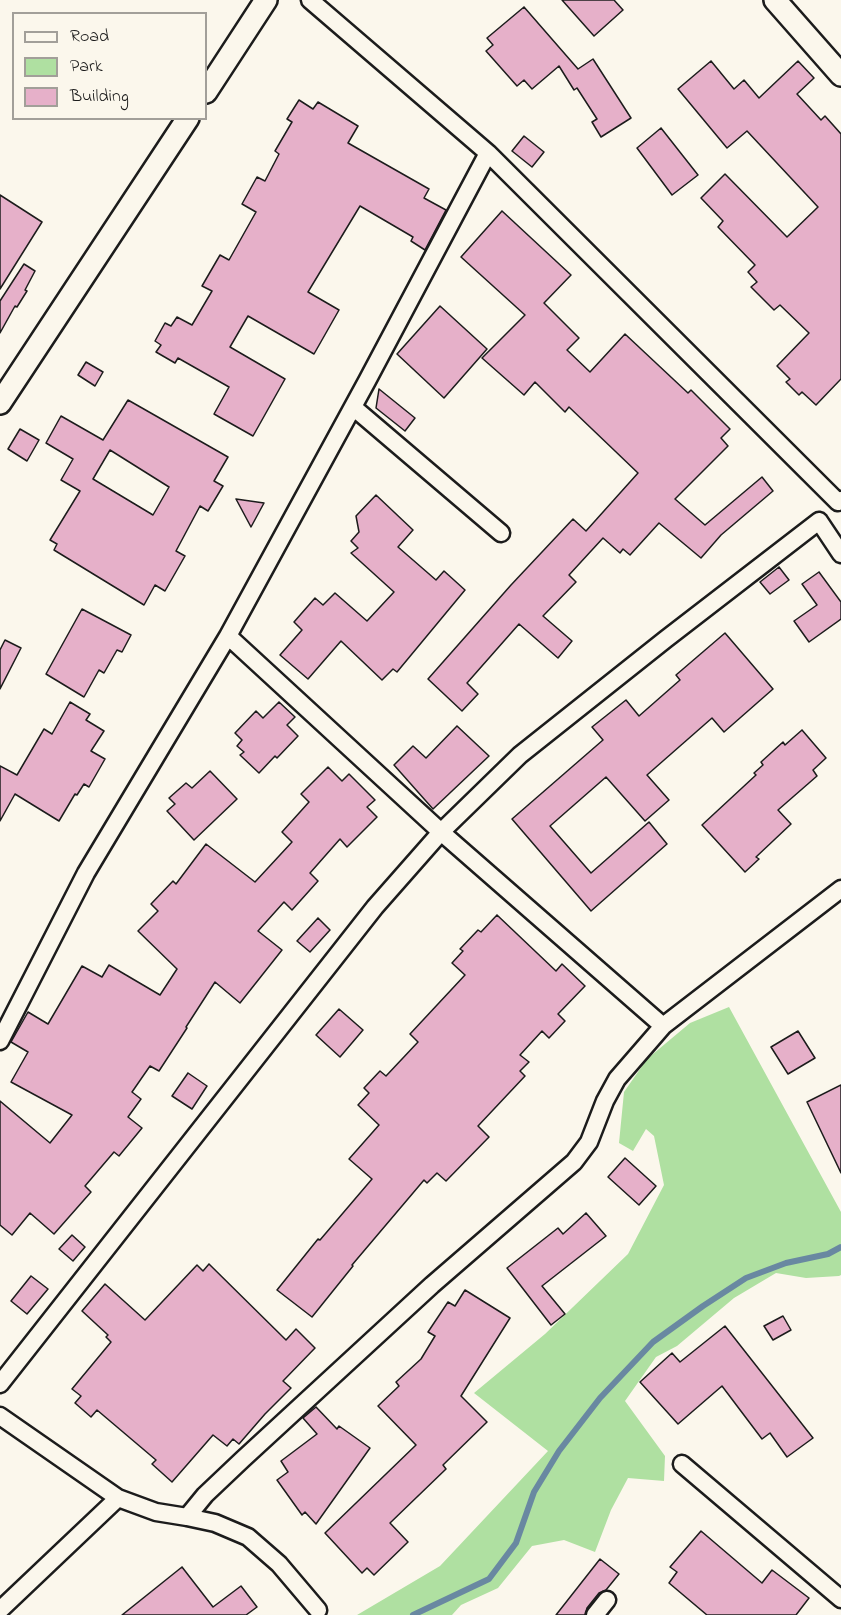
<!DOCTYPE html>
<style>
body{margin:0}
#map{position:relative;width:841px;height:1615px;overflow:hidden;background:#fbf7ec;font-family:"Indie Flower",sans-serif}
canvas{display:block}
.legend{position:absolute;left:12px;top:12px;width:195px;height:108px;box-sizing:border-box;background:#fbf7ec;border:2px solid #a29f99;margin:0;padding:8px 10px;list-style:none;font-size:18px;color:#1c1c1c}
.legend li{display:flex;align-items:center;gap:12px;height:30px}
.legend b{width:30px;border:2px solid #a29f99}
</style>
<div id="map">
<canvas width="841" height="1615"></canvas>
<ul class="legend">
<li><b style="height:8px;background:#fbf7ec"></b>Road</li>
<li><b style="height:16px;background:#afe0a1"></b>Park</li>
<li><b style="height:16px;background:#e6b0c9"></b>Building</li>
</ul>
</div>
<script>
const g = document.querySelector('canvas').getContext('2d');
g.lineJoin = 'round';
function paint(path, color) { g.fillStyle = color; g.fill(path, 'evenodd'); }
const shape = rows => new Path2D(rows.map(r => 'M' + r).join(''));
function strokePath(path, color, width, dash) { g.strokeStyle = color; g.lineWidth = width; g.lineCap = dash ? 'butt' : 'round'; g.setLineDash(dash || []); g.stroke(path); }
const green = shape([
 [729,1007,841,1212,841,1275,839,1276,806,1278,776,1273,734,1298,677,1346,656,1357,625,1401,665,1456,664,1481,628,1478,611,1510,595,1552,564,1540,532,1546,498,1588,461,1605,452,1615,357,1615,440,1566,548,1451,474,1393,545,1334,628,1254,664,1185,654,1136,646,1129,633,1151,619,1143,624,1092,647,1059,690,1023]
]);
const stream = shape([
 [413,1615,489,1579,516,1543,534,1492,559,1451,600,1398,653,1342,703,1306,746,1278,786,1263,828,1254,841,1247]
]);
const building = shape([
 [562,0,614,0,623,10,594,36,562,0],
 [524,7,578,69,593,59,631,118,601,137,592,122,597,119,577,88,574,90,559,66,532,89,524,80,517,86,486,51,493,45,487,38,524,7],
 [711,61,734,89,744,80,759,98,798,61,814,78,797,94,821,120,825,116,841,134,841,379,816,405,802,392,799,395,786,382,790,379,777,366,809,333,780,305,774,310,751,287,757,282,748,272,755,265,718,227,723,221,701,198,725,174,787,237,818,207,747,131,727,148,678,89,711,61],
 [299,100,313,109,318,102,358,126,348,143,429,189,424,198,446,210,425,250,411,241,413,237,360,206,308,292,339,310,314,354,248,316,230,347,285,379,253,436,214,414,229,387,178,358,175,363,156,352,161,345,155,341,165,323,171,326,177,317,192,325,212,291,202,286,220,255,229,260,256,212,242,204,257,177,265,181,279,154,275,151,292,122,287,119,299,100],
 [661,128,698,175,672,195,637,148,661,128],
 [524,136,544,152,532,167,512,151,524,136],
 [0,195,42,222,0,289,0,195],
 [502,211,571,275,544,303,579,338,567,350,590,372,625,334,688,393,691,390,730,429,721,438,728,446,675,499,705,525,762,477,773,491,721,535,701,558,659,523,630,555,623,549,620,553,603,538,569,575,576,582,543,616,572,641,558,658,519,624,467,683,478,694,462,711,428,679,511,585,573,519,586,531,638,473,569,407,565,412,535,382,524,395,482,358,525,315,461,257,502,211],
 [24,264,35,271,25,290,27,291,17,307,15,306,0,333,0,301,24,264],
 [440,306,487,349,444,398,397,354,440,306],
 [86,362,103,372,95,386,78,375,86,362],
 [379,389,415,418,405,431,376,408,379,389],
 [128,400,228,457,214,481,223,486,208,511,200,506,176,551,185,556,165,591,155,585,144,605,54,550,57,544,50,540,80,491,61,480,73,459,46,443,61,416,103,440,128,400],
 [110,450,169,487,153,515,93,479,110,450],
 [20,429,39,440,27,461,8,449,20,429],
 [376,495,413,530,398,547,436,580,444,571,465,590,397,672,393,669,382,680,341,641,308,679,280,655,302,630,294,622,315,598,323,605,335,593,367,621,394,592,351,553,358,548,351,541,359,532,356,516,376,495],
 [236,499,264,503,251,527,236,499],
 [779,567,789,580,770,594,760,582,779,567],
 [819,572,841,602,841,619,809,642,794,621,817,605,802,584,819,572],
 [82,609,131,635,122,652,117,650,104,673,99,670,84,697,46,674,82,609],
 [725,633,773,689,724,732,712,718,647,775,669,800,645,821,606,777,550,826,591,873,649,822,667,844,591,911,512,819,603,740,592,727,626,700,639,716,680,680,676,675,725,633],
 [5,640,21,648,0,689,0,650,5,640],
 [70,702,90,714,86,720,104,731,91,751,105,759,89,787,84,784,77,795,75,794,59,821,15,794,0,821,0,766,17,775,44,729,52,734,70,702],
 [279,702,295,717,287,725,298,736,277,758,275,756,259,773,240,755,244,752,237,746,242,740,235,733,256,711,263,718,279,702],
 [457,726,489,756,433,809,394,765,413,746,426,758,457,726],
 [802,730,826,758,813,770,817,776,778,810,791,824,756,857,759,859,745,872,702,825,756,775,754,773,763,765,761,762,783,742,785,745,802,730],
 [328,767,342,781,349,774,375,800,367,807,377,817,347,847,340,839,310,873,318,881,292,910,284,902,258,931,282,950,240,1003,215,982,186,1027,187,1028,159,1071,150,1066,132,1092,141,1099,128,1117,142,1128,119,1156,114,1152,85,1186,91,1192,54,1234,30,1213,12,1235,0,1225,0,1101,50,1143,72,1115,11,1082,28,1052,11,1042,28,1012,48,1024,82,966,102,977,109,965,160,995,177,969,138,931,158,911,151,904,173,881,176,884,206,844,255,882,292,842,282,832,309,802,301,794,328,767],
 [210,771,237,799,194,840,167,811,175,804,169,798,186,783,192,788,210,771],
 [497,915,556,971,562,964,585,986,558,1014,565,1021,549,1038,542,1031,520,1055,529,1062,520,1071,525,1076,478,1126,489,1137,446,1181,437,1173,427,1183,424,1180,352,1265,353,1266,312,1317,277,1290,318,1239,320,1240,372,1179,349,1159,379,1125,358,1105,369,1093,364,1088,380,1071,386,1076,418,1042,410,1034,465,975,452,963,463,951,460,949,478,930,481,932,497,915],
 [318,918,330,930,310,952,297,941,318,918],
 [339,1009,363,1030,340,1057,316,1035,339,1009],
 [798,1031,815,1058,788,1074,771,1047,798,1031],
 [188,1073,207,1086,192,1109,172,1096,188,1073],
 [841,1085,841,1173,807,1102,841,1085],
 [625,1158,656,1186,639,1205,608,1177,625,1158],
 [586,1213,606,1236,542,1286,565,1314,551,1325,507,1268,558,1228,563,1234,586,1213],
 [72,1235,85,1247,73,1261,59,1249,72,1235],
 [209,1264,286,1340,296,1329,315,1348,283,1381,291,1388,265,1414,239,1444,233,1439,227,1446,213,1435,172,1482,152,1464,156,1460,97,1410,91,1417,75,1403,81,1396,72,1389,111,1342,106,1337,108,1335,82,1311,105,1284,145,1320,197,1265,203,1271,209,1264],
 [31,1276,48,1289,27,1314,11,1301,31,1276],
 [465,1290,510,1318,461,1396,487,1422,443,1465,446,1469,390,1523,408,1542,374,1575,367,1568,362,1573,325,1533,416,1445,378,1406,399,1386,396,1382,421,1359,435,1336,428,1332,448,1302,455,1306,465,1290],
 [783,1316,791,1330,773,1340,764,1326,783,1316],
 [725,1326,813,1438,787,1457,770,1433,762,1439,722,1386,678,1424,640,1382,672,1353,680,1362,725,1326],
 [316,1407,337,1429,339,1426,370,1448,316,1524,305,1512,302,1515,277,1480,288,1472,281,1461,317,1434,303,1418,316,1407],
 [701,1531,762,1583,772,1570,809,1598,796,1615,707,1615,669,1583,677,1572,670,1567,701,1531],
 [600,1559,619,1574,606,1590,599,1593,587,1608,585,1615,556,1615,600,1559],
 [182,1567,213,1607,241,1586,257,1607,246,1615,122,1615,182,1567]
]);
const minor = shape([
 [310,0,488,153,838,502,841,500],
 [488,153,367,381,228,636,441,832,520,755,666,639,819,521,841,554],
 [353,407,501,533],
 [0,1041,86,873,228,636],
 [0,1384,375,907,441,832,663,1026],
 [0,1416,118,1498,156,1512,187,1517,215,1523,248,1537,279,1564,318,1610],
 [682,1464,841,1599],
 [187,1517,205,1495,243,1459,432,1285,574,1162,589,1142,605,1101,617,1079,663,1026,841,889],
 [0,1610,118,1498],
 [595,1615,607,1600]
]);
const tertiary = shape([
 [775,0,841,75],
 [206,92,266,0],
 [0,403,188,118]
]);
paint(green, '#afe0a1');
strokePath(stream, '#6988a1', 6);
paint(building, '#e6b0c9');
strokePath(building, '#1c1c1c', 1.5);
strokePath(minor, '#1c1c1c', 21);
strokePath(tertiary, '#1c1c1c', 26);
strokePath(minor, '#fbf7ec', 16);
strokePath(tertiary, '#fbf7ec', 21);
</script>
